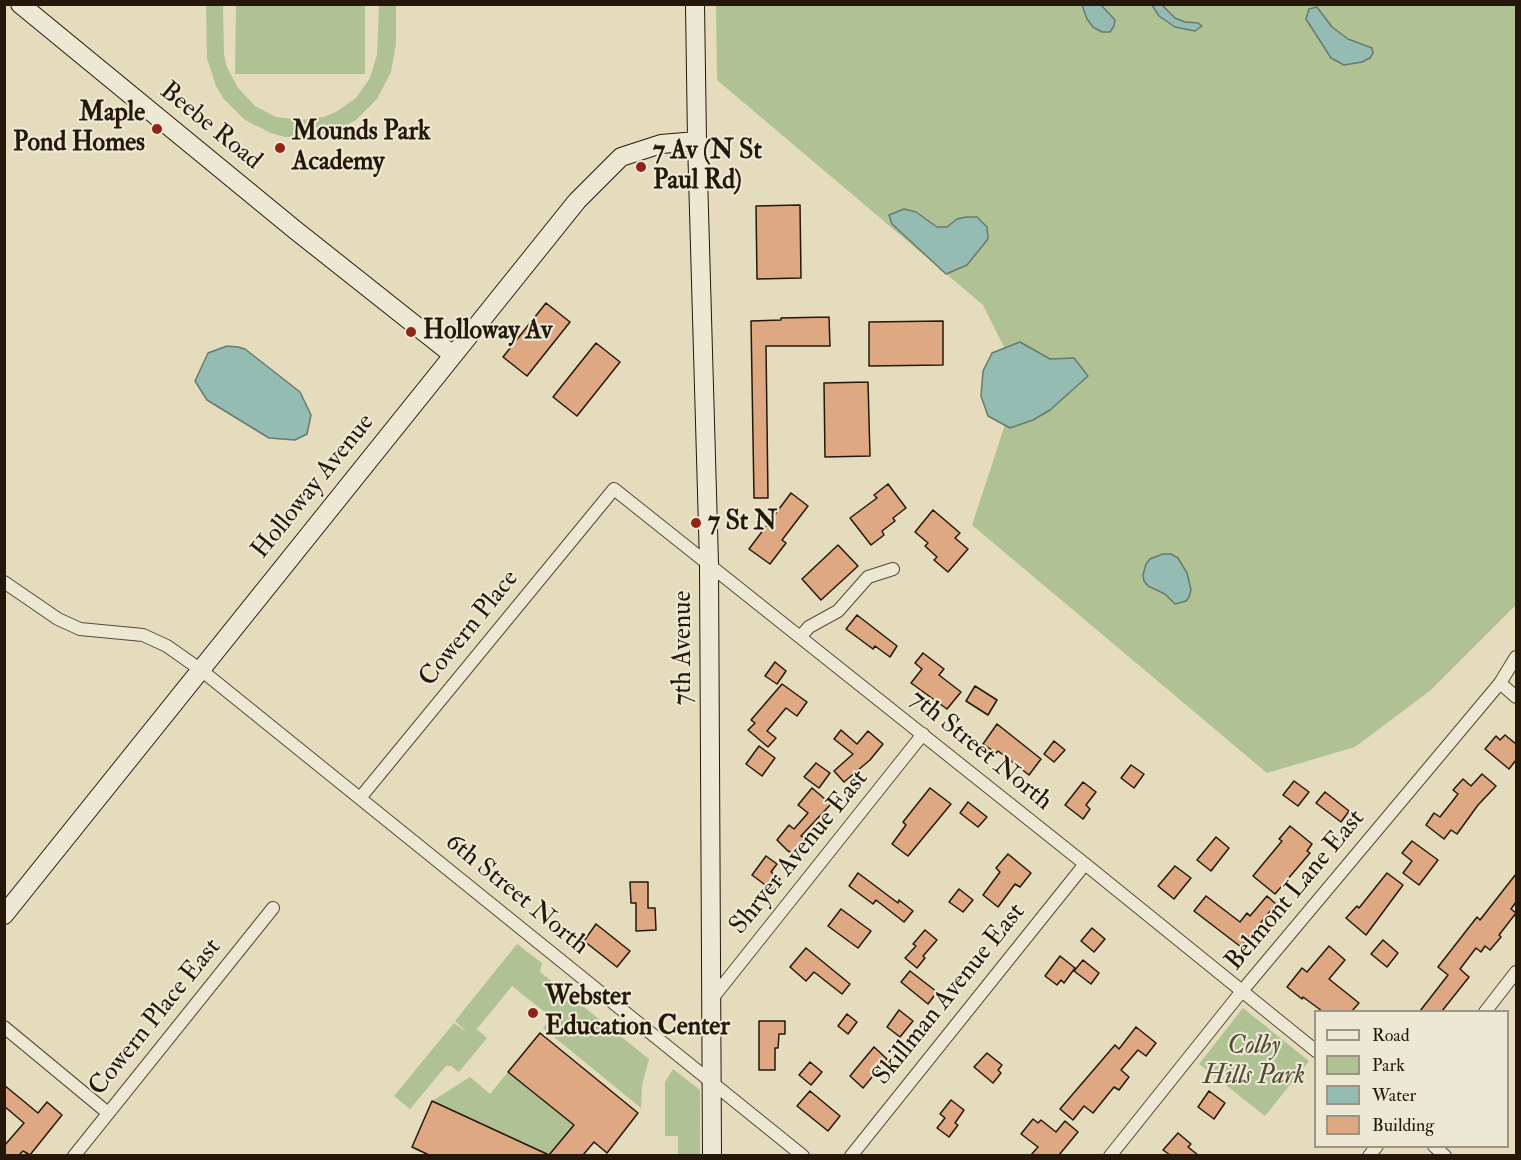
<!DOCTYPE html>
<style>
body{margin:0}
#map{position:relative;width:1521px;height:1160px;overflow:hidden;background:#e4dcbd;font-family:"IM FELL Double Pica",serif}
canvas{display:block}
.frame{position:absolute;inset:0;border:6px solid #25180a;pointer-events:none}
.legend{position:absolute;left:1314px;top:1010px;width:195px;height:138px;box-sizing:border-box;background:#ede8d4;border:2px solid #9d9583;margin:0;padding:8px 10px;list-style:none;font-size:18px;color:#25180a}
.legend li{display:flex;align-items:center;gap:12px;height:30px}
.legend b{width:30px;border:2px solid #9d9583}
</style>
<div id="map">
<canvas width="1521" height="1160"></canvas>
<div class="frame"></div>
<ul class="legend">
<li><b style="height:8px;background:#ede8d4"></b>Road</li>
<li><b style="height:16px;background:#b0c294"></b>Park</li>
<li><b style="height:16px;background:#95bcb2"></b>Water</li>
<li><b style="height:16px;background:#dea883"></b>Building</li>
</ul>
</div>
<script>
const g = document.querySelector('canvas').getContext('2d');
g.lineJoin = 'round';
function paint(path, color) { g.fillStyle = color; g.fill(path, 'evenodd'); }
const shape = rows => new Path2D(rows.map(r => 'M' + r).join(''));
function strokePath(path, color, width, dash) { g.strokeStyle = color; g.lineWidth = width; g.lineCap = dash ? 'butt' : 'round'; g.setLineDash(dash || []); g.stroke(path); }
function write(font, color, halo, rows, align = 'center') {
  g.font = font + ' "IM FELL Double Pica",serif'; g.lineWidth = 4.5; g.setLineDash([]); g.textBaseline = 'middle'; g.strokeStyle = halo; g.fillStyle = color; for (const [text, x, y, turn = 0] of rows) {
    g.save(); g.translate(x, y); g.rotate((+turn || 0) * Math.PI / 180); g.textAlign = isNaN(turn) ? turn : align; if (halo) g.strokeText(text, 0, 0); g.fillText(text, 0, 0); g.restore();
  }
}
const green = shape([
 [206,5,223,5,224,55,227,67,238,88,255,106,276,117,300,120,324,117,336,112,356,98,370,78,377,55,379,5,396,5,396,43,391,72,377,99,356,120,344,127,315,137,285,137,271,133,245,120,223,98,216,86,207,58],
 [236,5,365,5,365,74,235,74],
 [716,5,1516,5,1516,605,1431,690,1355,747,1267,773,972,525,1020,379,983,305,717,80],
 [517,944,542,963,540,972,649,1059,642,1085,641,1108,543,1028,551,1017,512,986,477,1029,473,1026,487,1038,459,1072,451,1066,446,1066,410,1109,394,1096,454,1023,468,1033,455,1021],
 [1243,1008,1309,1061,1265,1116,1199,1064],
 [673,1069,700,1090,700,1155,678,1155,678,1136,665,1136,665,1082],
 [508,1072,574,1125,549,1155,432,1101,470,1077,490,1094]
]);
const water = shape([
 [1082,5,1101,5,1115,20,1114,26,1110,32,1102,32,1093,27,1087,19,1082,5],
 [1152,5,1162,5,1175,18,1185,22,1198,23,1202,26,1195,31,1175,27,1159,16,1152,5],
 [1317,7,1332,27,1348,39,1372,48,1373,53,1370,58,1362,62,1344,65,1331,58,1306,19,1309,9,1317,7],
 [904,209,916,212,937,227,947,227,957,219,966,217,977,217,987,227,988,239,967,265,946,274,892,224,889,215,904,209],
 [1020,342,1050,359,1074,358,1088,376,1050,410,1033,420,1010,428,988,416,981,396,983,371,992,353,1020,342],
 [227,346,238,347,245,349,300,392,311,415,307,434,295,440,269,438,207,400,195,381,208,353,227,346],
 [1163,554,1171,554,1178,558,1187,573,1191,590,1189,597,1186,601,1175,604,1165,594,1148,586,1144,581,1143,575,1146,564,1150,559,1163,554]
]);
const building = shape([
 [800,205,801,278,757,279,756,206,800,205],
 [546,303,570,322,527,376,503,357,546,303],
 [829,317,830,346,766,346,768,498,754,498,751,321,781,320,781,318,829,317],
 [943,321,943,365,869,366,869,322,943,321],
 [596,343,620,362,577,416,553,397,596,343],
 [868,382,870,456,825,457,824,383,868,382],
 [888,484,906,508,893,518,895,521,882,531,884,535,871,545,850,518,877,498,874,495,888,484],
 [791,493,808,506,782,540,786,543,770,564,749,549,791,493],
 [933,510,960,533,955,538,968,549,948,572,934,560,937,557,925,546,928,543,915,532,933,510],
 [838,545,858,566,821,600,802,579,838,545],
 [857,615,897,646,890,657,875,646,873,649,846,629,857,615],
 [923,653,944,669,939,675,961,692,947,709,911,683,922,669,915,663,923,653],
 [775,662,786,671,777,684,765,676,775,662],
 [782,684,807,702,797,716,786,708,767,731,776,738,768,747,748,730,755,723,751,720,782,684],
 [975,686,997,700,988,715,966,701,975,686],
 [997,724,1041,759,1029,775,998,751,996,753,983,744,997,724],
 [841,730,857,744,868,731,883,744,870,760,844,782,834,771,853,754,834,739,841,730],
 [1505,735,1516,744,1516,760,1509,769,1485,749,1496,736,1500,740,1505,735],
 [1054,741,1065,750,1054,762,1044,754,1054,741],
 [759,746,775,758,762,776,746,764,759,746],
 [816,763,830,773,819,788,804,777,816,763],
 [1131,765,1144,774,1134,788,1121,778,1131,765],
 [1482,774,1496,786,1478,805,1457,834,1451,830,1444,839,1426,825,1434,813,1440,817,1458,794,1453,790,1463,779,1471,786,1482,774],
 [1294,781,1309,792,1298,806,1283,795,1294,781],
 [1083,782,1096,792,1086,805,1090,809,1083,819,1065,805,1083,782],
 [812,788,831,804,801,836,805,838,792,853,788,851,777,840,789,825,794,829,808,813,798,805,812,788],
 [930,788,951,804,908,856,892,844,906,825,903,822,930,788],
 [1325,792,1349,811,1341,822,1316,803,1325,792],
 [968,802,987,817,978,827,960,813,968,802],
 [1290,826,1312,844,1307,851,1310,853,1275,894,1253,876,1282,841,1279,839,1290,826],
 [1216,837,1229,848,1211,871,1197,860,1216,837],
 [1412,841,1438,860,1419,885,1403,873,1412,861,1402,853,1412,841],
 [1008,854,1031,873,1020,887,1015,884,998,907,983,895,1000,872,996,868,1008,854],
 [766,856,777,864,771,872,780,879,772,890,752,875,766,856],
 [1175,866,1191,878,1174,899,1158,886,1175,866],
 [858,873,898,903,899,900,913,911,904,922,876,900,873,904,849,886,858,873],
 [1387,873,1403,885,1366,935,1346,918,1357,906,1359,908,1387,873],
 [1516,874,1516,902,1511,909,1516,913,1499,935,1501,937,1490,950,1485,946,1481,952,1476,948,1460,969,1469,977,1442,1011,1420,1011,1448,975,1438,967,1477,917,1480,920,1516,874],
 [630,882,648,882,648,908,655,908,656,930,636,931,636,903,631,903,630,882],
 [959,889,973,900,963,912,949,902,959,889],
 [1206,896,1240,922,1247,913,1250,916,1267,896,1276,904,1241,947,1194,911,1206,896],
 [841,909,871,931,858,948,828,926,841,909],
 [596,924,630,951,617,967,584,941,596,924],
 [1092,928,1105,939,1094,952,1081,941,1092,928],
 [925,930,937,940,923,956,925,958,917,968,905,958,916,946,913,944,925,930],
 [1383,940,1398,953,1387,967,1371,954,1383,940],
 [1329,946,1345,960,1329,979,1359,1003,1352,1011,1322,1011,1303,997,1302,999,1287,987,1302,968,1307,972,1329,946],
 [806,948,850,984,842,994,814,972,806,981,790,967,806,948],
 [1060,956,1075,968,1064,983,1061,980,1057,985,1045,976,1060,956],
 [1083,960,1099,973,1091,984,1074,971,1083,960],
 [910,971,937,992,928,1004,901,982,910,971],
 [899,1010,913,1021,900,1037,887,1027,899,1010],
 [847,1014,857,1022,848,1034,838,1026,847,1014],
 [759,1021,785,1021,785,1034,779,1034,778,1048,775,1048,775,1070,759,1070,759,1021],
 [1136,1027,1156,1043,1146,1056,1138,1050,1121,1070,1129,1077,1119,1090,1114,1087,1093,1113,1084,1106,1073,1120,1060,1109,1115,1045,1119,1049,1136,1027],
 [540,1033,638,1113,607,1153,594,1142,583,1155,429,1155,412,1147,432,1101,549,1155,574,1125,508,1072,540,1033],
 [874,1047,887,1059,863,1088,850,1076,874,1047],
 [987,1053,1002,1065,998,1070,1001,1073,993,1083,974,1067,987,1053],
 [810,1062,822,1072,811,1085,799,1075,810,1062],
 [4,1085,38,1113,47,1102,62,1115,30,1155,23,1151,19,1155,4,1155,4,1146,24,1123,4,1106,4,1085],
 [810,1091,840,1116,828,1131,797,1106,810,1091],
 [1209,1091,1225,1103,1214,1119,1198,1107,1209,1091],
 [951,1100,964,1110,955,1123,958,1125,949,1137,937,1128,945,1118,940,1114,951,1100],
 [1033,1119,1038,1123,1041,1120,1056,1132,1065,1121,1078,1132,1059,1155,1031,1155,1038,1147,1021,1134,1033,1119],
 [1178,1133,1191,1144,1188,1147,1198,1155,1170,1155,1163,1150,1178,1133]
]);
const street = shape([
 [4,582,58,619,80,629,143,635,167,646,201,670,803,1156],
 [801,636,809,627,838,611,868,577,893,569],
 [1500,683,1516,697],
 [360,798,614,489,1085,864,1316,1051],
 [711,1000,923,734],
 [1485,1012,1516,972],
 [4,1027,108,1113],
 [1434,1146,1445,1156],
 [74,1156,273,908],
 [851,1156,1085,864],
 [1110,1156,1242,991,1500,683,1516,657],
 [1369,1156,1377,1146]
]);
const secondary = shape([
 [20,4,294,229,453,355],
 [695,4,697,141,709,563,712,1156],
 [4,915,577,201,621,157,661,144,697,141]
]);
const markers = [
 [157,129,6,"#8f2418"],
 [280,148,6,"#8f2418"],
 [641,167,6,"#8f2418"],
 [411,332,6,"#8f2418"],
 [696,523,6,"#8f2418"],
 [533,1013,6,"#8f2418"]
];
const poiNames = [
 ["Maple",145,114,"right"],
 ["Pond Homes",145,144,"right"],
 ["Mounds Park",292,133],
 ["Academy",292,163],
 ["7 Av (N St",653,152],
 ["Paul Rd)",653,182],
 ["Holloway Av",423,332],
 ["7 St N",708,523],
 ["Webster",545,998],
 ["Education Center",545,1028]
];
const streetNames = [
 ["Beebe Road",210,127,39],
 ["Holloway Avenue",314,487,-51],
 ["Cowern Place",470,629,-51],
 ["7th Avenue",684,648,-90],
 ["7th Street North",980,751,39],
 ["Shryer Avenue East",800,853,-51],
 ["Belmont Lane East",1296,891,-50],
 ["6th Street North",516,895,39],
 ["Skillman Avenue East",950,995,-51],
 ["Cowern Place East",156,1018,-51]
];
const parkNames = [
 ["Colby",1254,1047],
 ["Hills Park",1254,1077]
];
paint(green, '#b0c294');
paint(water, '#95bcb2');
strokePath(water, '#687a6f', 1.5);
paint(building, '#dea883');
strokePath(building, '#25180a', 1.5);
strokePath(street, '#554937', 14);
strokePath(secondary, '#25180a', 20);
strokePath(street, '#ede8d4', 12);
strokePath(secondary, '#ede8d4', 18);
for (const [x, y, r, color] of markers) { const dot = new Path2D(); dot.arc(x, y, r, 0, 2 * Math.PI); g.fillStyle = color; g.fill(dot); strokePath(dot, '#ede8d4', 2); }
write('bold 26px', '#25180a', '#ede8d4', poiNames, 'left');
write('26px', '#25180a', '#ede8d4', streetNames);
write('italic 26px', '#4f4b33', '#ede8d4', parkNames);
</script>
